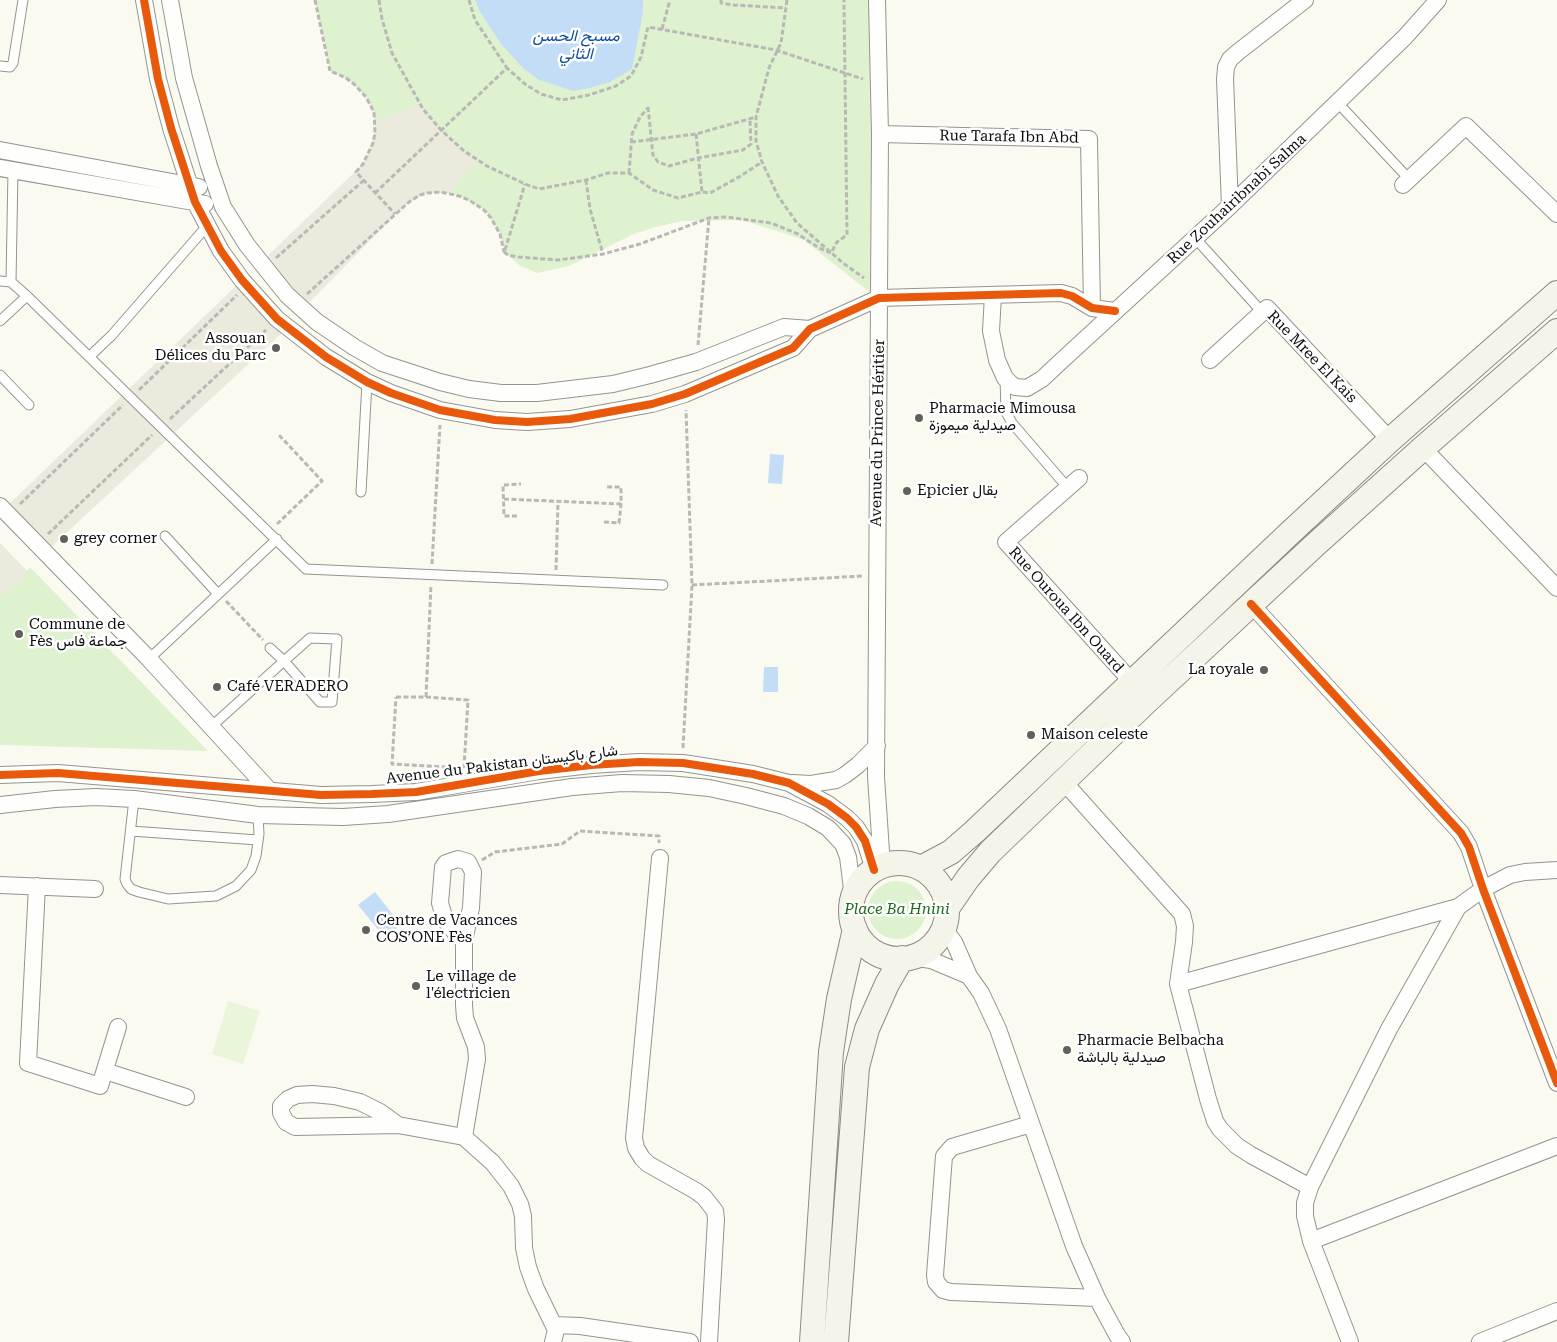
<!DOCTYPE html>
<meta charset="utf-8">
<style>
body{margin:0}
canvas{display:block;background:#fbfaf1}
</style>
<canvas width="1557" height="1342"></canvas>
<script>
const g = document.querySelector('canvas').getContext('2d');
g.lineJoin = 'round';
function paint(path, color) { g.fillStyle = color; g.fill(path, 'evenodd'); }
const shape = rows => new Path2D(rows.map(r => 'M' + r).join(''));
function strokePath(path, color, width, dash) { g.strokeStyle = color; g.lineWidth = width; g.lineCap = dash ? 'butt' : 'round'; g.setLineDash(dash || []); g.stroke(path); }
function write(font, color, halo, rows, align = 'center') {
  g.font = font + ' "Roboto Serif",Vazirmatn,serif'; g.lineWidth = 5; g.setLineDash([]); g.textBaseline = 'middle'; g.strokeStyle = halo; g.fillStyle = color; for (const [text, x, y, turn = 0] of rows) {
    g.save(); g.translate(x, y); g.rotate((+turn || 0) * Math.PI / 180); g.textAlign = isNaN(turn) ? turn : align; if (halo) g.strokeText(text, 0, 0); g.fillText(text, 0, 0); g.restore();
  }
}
const green = shape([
 [315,0,869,0,873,80,874,296,804,240,742,220,683,221,659,226,634,234,569,266,537,273,519,265,504,252,503,243,498,230,491,218,484,210,464,198,449,193,427,193,409,202,395,214,356,172,363,164,368,154,374,137,375,122,372,108,366,97,350,81,330,71],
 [0,543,27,571,30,567,208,751,0,745],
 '868 910a29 29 0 1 1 58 0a29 29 0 1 1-58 0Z'
]);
const pitch = shape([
 [228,1001,260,1011,243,1064,212,1054]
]);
const plaza = shape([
 [420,105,441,130,464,151,477,160,449,193,435,192,420,195,402,208,299,313,257,266,363,164,373,143,375,133,375,122],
 [239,283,284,331,48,550,6,507],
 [0,543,28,572,3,596,0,593]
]);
const water = shape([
 [475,0,643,0,643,12,632,69,610,82,590,88,573,91,539,80,524,69,501,44,480,12],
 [770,454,784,455,782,484,768,483],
 [764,667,778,667,778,692,763,692],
 [375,892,401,925,385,938,358,905]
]);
const path = shape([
 [315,0,330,71,346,78,354,84,366,97,374,112,375,133,373,143,363,164,356,172,395,214],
 [379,0,382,19,392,53,423,109,441,130,464,151,487,166,525,184,539,189,586,180,608,173,629,173,653,190,678,198,702,192,710,193,739,177,762,162],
 [469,0,475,20,507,68],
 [721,0,721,3,734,5,786,8],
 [787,0,781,43,769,68,756,117,756,141,762,162,778,196,797,223,843,263,864,278],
 [662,29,670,0],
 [648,107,653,155,658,162,669,166,698,158,743,150,751,144,750,120],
 [696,134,702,192],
 [631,142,696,134,756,117],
 [629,173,632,134,640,117,648,108],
 [586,180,590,209,603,254],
 [375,193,507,68,525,84,541,94,562,100,589,95,616,86,631,76,641,57,648,27,776,50,863,79],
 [505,250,525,184],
 [504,252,508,255,518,257,558,260,603,254,640,244,709,218,726,217,771,223,798,234,819,248,831,253,837,242,847,235,844,0],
 [276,258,364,180],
 [307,294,409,202,420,195,427,193,441,192,459,196,469,200,484,210,491,218,500,234,504,252],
 [698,345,709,218],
 [139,390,237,295],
 [170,419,266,330],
 [504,499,621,504],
 [20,504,123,405],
 [517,516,504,516,503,485,521,484],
 [604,522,619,523,621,504,621,487,605,487],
 [277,524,322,481,279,435],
 [48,534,152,435],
 [432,564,440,425],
 [556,570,558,502],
 [692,585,863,576],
 [226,601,263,640],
 [396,697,426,697,468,700,464,768,392,764,396,697],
 [426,697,431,585],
 [683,748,692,585,686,410],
 [482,860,495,852,562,844,580,831,659,836,659,843]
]);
const service = shape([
 [0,66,10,67,13,63,23,0],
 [1338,103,1409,179],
 [1195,238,1262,312],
 [0,281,11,282,27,296,306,569,663,585],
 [11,282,13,170],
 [0,321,27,296],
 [89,357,112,335,207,226],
 [0,375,29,405],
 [1005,378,1006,412,1012,423,1068,488],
 [361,492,367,382],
 [165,536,218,594],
 [149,659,277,539],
 [212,726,284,661,310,638,337,639,332,702,320,702,284,661,270,648],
 [134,799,125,879,127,884,131,889,139,892,168,899,216,896,236,886,251,870,256,856,259,834,258,815],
 [131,831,258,840]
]);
const minor = shape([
 [144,0,158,79,171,128,195,202,221,251,242,280,277,319,326,357,367,382,391,393,440,410,495,420,527,422,570,419,652,404,685,394,793,348,810,329,879,298,1061,293,1072,296,1092,308,1115,311],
 [170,0,184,78,209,166,223,207,247,245,287,295,317,322,354,347,382,363,440,382,469,389,501,393,537,393,613,384,650,375,696,362,784,327,810,329],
 [877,0,880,134,876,777,882,866],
 [880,134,1089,139,1092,308],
 [0,150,199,187],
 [0,168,205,204],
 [1403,185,1466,126,1557,214],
 [1230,206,1225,79,1226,67,1230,59,1238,52,1305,0],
 [993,295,991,331,997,360,1005,378,1010,383,1015,387,1027,388,1042,379,1058,364,1230,206,1405,37,1438,0],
 [1210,360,1267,308,1390,440],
 [1423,448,1557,588],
 [1079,478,1006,542,1132,682],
 [0,506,149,659,270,791],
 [1251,604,1461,833,1469,847,1483,889,1557,1083],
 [0,775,58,773,321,795,372,794,416,792,539,771,591,765,639,762,683,763,753,774,789,783,828,804,847,818,856,827,865,841,874,870],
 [1064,782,1182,914,1185,926,1184,942,1178,984,1208,1099,1215,1121,1220,1129,1237,1146,1251,1155,1310,1187],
 [792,783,811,784,836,780,845,775,858,765,877,746],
 [0,805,55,799,96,797,134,799,258,815,343,817,388,814,572,787,622,783,669,784,709,788,746,796,784,806,808,816,828,828,843,844,848,857,853,897],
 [660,858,634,1138,636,1148,642,1158,648,1164,696,1191,704,1197,715,1211,716,1219,709,1342],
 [0,885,95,889],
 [37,886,28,1063,100,1086,118,1027],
 [943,928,954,942,969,976,981,993,998,1029,1074,1246,1097,1298,1117,1335,1122,1342],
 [911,957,931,960,969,976],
 [1178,984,1458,907,1483,889,1510,875,1525,872,1557,870],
 [105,1071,186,1097],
 [1031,1124,952,1147,944,1156,935,1275,936,1282,943,1290,951,1292,1097,1298],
 [398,1125,380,1112,360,1102,334,1096,312,1094,297,1095,288,1099,281,1106,281,1113,286,1122,295,1127,398,1125,464,1137,493,1163,511,1186,520,1204,523,1216,524,1248,528,1267,536,1289,556,1330,553,1342],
 [464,1137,477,1059,476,1047,465,1018,464,1005,464,941,471,908,473,872,468,862,458,859,446,863,443,867,440,903,445,920,457,935,464,941],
 [1311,1241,1557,1146],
 [554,1325,580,1326,690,1342],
 [1350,1342,1311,1241,1305,1216,1305,1203,1310,1187,1389,1029,1458,907],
 [1480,1342,1557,1311]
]);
const secondary = shape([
 '851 911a48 48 0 1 1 96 0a48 48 0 1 1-96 0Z',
 [921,868,951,852,974,832,1292,531,1390,440,1557,293],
 [946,910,968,878,990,852,1146,702,1315,545,1423,448,1557,331],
 [812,1342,831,1052,839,999,855,929],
 [836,1342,857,1067,867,1029,887,984,902,958]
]);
const cycleway = shape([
 [144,0,158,79,171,128,195,202,221,251,242,280,277,319,326,357,367,382,391,393,440,410,495,420,527,422,570,419,652,404,685,394,793,348,810,329,879,298,1061,293,1072,296,1092,308,1115,311],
 [1251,604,1461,833,1469,847,1483,889,1557,1083],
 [0,775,58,773,321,795,372,794,416,792,539,771,591,765,639,762,683,763,753,774,789,783,828,804,847,818,856,827,865,841,874,870]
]);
const markers = [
 [276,348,5,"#60605d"],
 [919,418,5,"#60605d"],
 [907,491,5,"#60605d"],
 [64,539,5,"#60605d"],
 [19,634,5,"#60605d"],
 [1264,670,5,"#60605d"],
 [217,687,5,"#60605d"],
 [1031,735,5,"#60605d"],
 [366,930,5,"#60605d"],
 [416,986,5,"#60605d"],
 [1067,1050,5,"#60605d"]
];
const streetNames = [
 ["Rue Tarafa Ibn Abd",1009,137,1],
 ["Rue Zouhairibnabi Salma",1237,199,-43],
 ["Rue Mree El Kais",1312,357,46],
 ["Avenue du Prince Héritier",878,433,-89],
 ["Rue Ouroua Ibn Ouard",1066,610,48],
 ["Avenue du Pakistan شارع باكيستان",502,765,-7]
];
const poiNames = [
 ["Assouan",266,339,"right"],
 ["Délices du Parc",266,356,"right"],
 ["Pharmacie Mimousa",929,409],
 ["صيدلية ميموزة",929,426],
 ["Epicier بقال",917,491],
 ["grey corner",74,539],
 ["Commune de",29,625],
 ["Fès جماعة فاس",29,642],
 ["La royale",1254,670,"right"],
 ["Café VERADERO",227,687],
 ["Maison celeste",1041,735],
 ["Centre de Vacances",376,921],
 ["COS’ONE Fès",376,938],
 ["Le village de",426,977],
 ["l'électricien",426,994],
 ["Pharmacie Belbacha",1077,1041],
 ["صيدلية بالباشة",1077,1058]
];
const parkNames = [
 ["Place Ba Hnini",897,910]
];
const waterNames = [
 ["مسبح الحسن",576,36],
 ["الثاني",576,54]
];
paint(green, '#dff2cf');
paint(pitch, '#eaf6d9');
paint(plaza, '#ebeadc');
paint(water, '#c4ddf7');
strokePath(service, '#949490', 11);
strokePath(minor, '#949490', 18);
strokePath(secondary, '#8b8a86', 26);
strokePath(path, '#b8b8b6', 3, [5, 2.5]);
strokePath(service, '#fefefd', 9);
strokePath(minor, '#fefefd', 16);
strokePath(secondary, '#f4f5e8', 24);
strokePath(cycleway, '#e8590c', 8);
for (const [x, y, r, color] of markers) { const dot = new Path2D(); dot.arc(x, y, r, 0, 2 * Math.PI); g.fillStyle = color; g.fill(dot); strokePath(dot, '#fff', 2); }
write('15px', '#0d0d0d', '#fff', streetNames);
write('15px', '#0d0d0d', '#fff', poiNames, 'left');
write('italic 15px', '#1c6919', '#fff', parkNames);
write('italic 16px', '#0e4ba7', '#fff', waterNames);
</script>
